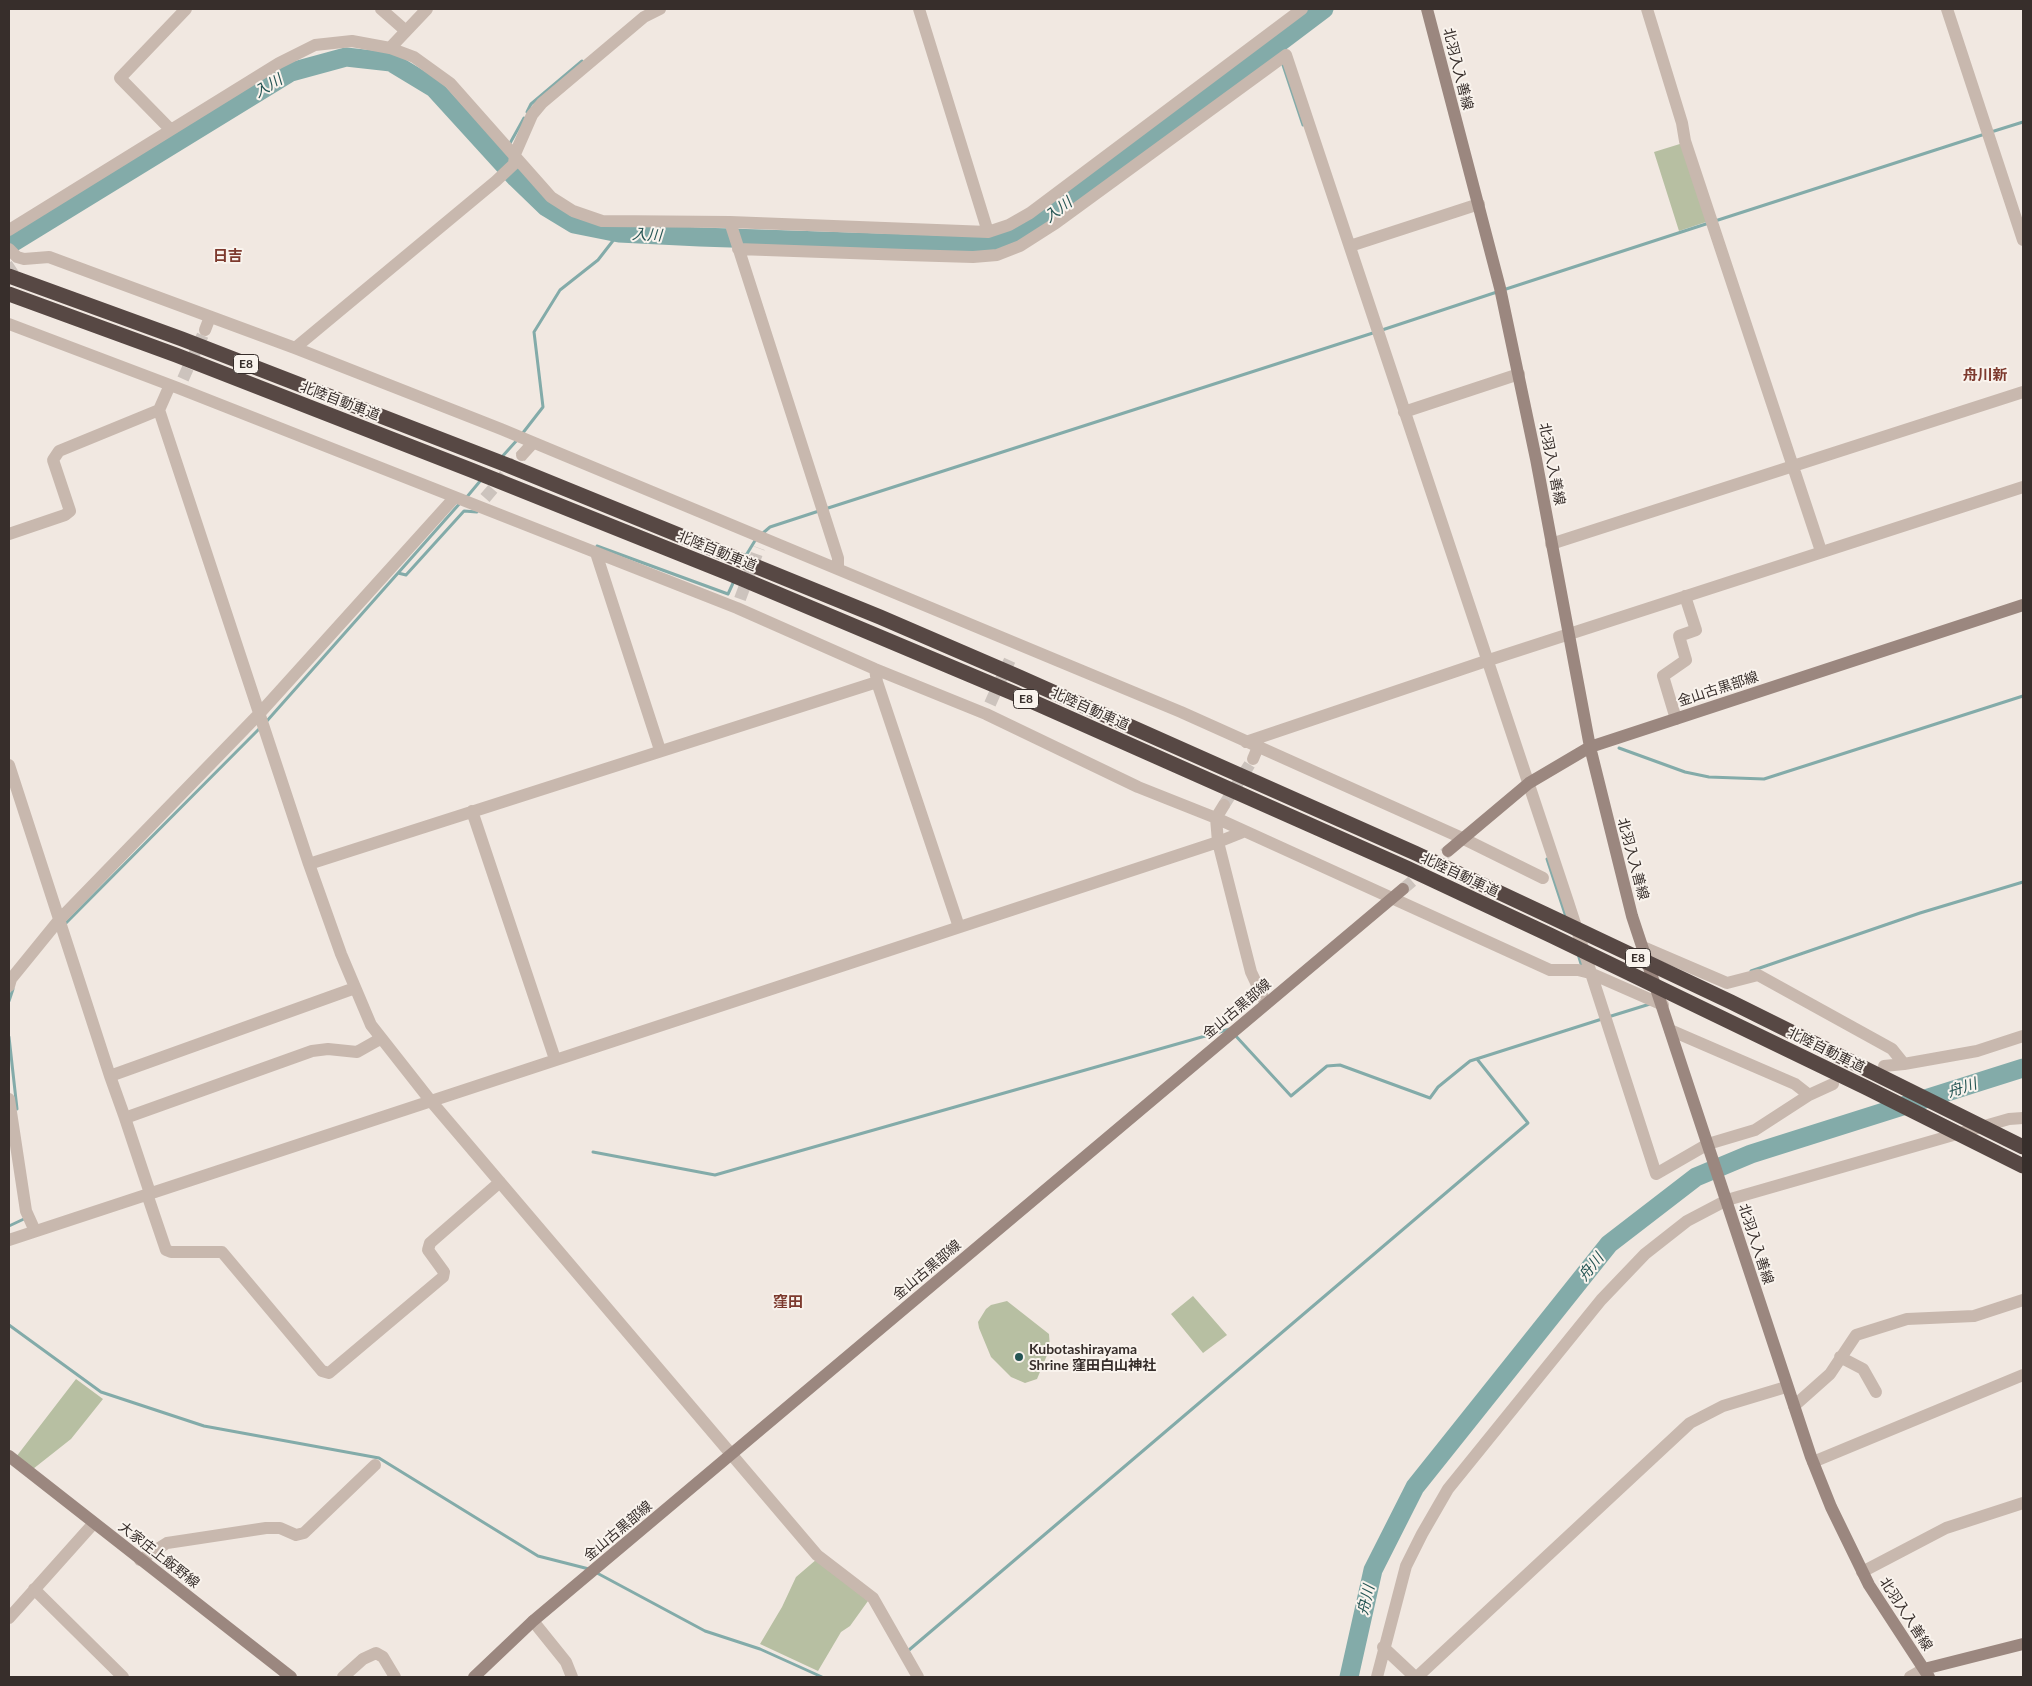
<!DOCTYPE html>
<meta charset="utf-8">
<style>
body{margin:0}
#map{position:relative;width:2032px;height:1686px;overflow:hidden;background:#f1e8e1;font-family:Lato,sans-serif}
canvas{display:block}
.frame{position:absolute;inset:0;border:10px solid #372e2b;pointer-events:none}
</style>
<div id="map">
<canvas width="2032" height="1686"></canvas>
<div class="frame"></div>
</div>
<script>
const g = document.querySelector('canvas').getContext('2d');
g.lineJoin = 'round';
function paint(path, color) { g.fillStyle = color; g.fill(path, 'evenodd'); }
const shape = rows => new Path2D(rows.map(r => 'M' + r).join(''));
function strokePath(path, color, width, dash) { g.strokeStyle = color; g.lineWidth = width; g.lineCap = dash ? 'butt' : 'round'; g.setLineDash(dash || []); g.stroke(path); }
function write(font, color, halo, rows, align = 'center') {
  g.font = font + ' Lato,"Noto Sans JP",sans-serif'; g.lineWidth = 4; g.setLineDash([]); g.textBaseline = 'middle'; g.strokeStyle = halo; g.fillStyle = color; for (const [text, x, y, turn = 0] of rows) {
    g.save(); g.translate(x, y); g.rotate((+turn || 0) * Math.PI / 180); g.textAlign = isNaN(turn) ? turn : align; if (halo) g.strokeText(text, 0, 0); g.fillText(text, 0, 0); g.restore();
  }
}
const green = shape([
 [1683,143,1709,221,1679,231,1654,152],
 [1193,1296,1227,1335,1203,1353,1171,1314],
 [1007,1301,1049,1334,1050,1348,1037,1379,1025,1383,1011,1377,991,1357,979,1328,978,1322,986,1309,991,1305],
 [76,1379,103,1399,71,1439,33,1469,16,1457],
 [817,1559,868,1601,850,1626,841,1632,818,1671,760,1644,782,1607,796,1577]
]);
const stream = shape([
 [1276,46,1280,56],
 [1282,62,1303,125],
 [527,112,531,104,582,61],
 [1991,132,2023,122],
 [509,145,524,118],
 [497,159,505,150],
 [1715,221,1985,134],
 [1503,290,1709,223],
 [1382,330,1497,292],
 [522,434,543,407,534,332,560,290,598,260,619,233],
 [500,459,518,439],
 [466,498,481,480],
 [825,509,1376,332],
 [763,533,770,527,819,511],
 [597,546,728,594,734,581],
 [745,557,756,539],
 [398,573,406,575,464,511,477,512],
 [266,722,461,502],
 [1619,748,1685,772,1709,777,1764,779,2023,696],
 [1547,859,1567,920],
 [65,924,260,728],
 [1578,954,1582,967],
 [1751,971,1920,913,2023,882],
 [9,1001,13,989],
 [1608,1017,1650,1004],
 [1234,1034,1291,1096,1327,1066,1340,1065,1430,1098,1438,1087,1470,1061,1602,1019],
 [9,1037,17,1109],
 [593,1152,715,1175,1230,1029],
 [9,1226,26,1218],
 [9,1325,101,1392,204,1426,379,1458,538,1556,589,1569],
 [597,1573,705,1631,760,1649,822,1677],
 [909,1650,1528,1123,1477,1059]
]);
const river = shape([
 [9,245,291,72,346,57,391,62,434,88,516,178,546,207,574,224,619,233,700,237,973,246,1008,240,1035,227,1324,9],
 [1349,1677,1373,1570,1415,1487,1609,1244,1696,1177,1751,1154,2023,1068]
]);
const minorTunnel = shape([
 [9,270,15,266],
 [183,379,205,330],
 [485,498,522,455],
 [740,599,759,548],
 [990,704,1012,655],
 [1224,805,1253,759]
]);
const secondaryTunnel = shape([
 [1403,889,1448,851]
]);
const minor = shape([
 [381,9,406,31],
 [919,9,988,232],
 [1647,9,1682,123,1685,141,1821,551],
 [1947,9,2023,240],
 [390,48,427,9],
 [170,129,120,78,186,9],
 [730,222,838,558,838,569],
 [9,230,279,63,315,45,352,41,390,48,414,57,450,83,551,197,573,211,602,221,730,222,988,232,1009,225,1030,213,1302,9],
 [1350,246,1479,204],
 [9,249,17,257,24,259,49,257,295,348,501,429,1181,712,1462,838,1543,878],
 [738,249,906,255,973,257,997,255,1020,246,1056,223,1286,55,1568,902,1656,1174,1708,1144,1755,1130,1809,1095,1833,1084],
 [9,324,178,388,737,608,875,669,986,714,1138,787,1216,818,1550,970,1578,970,1590,973,1663,1005],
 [205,330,210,317],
 [295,348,496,181,514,164,515,154,532,115,542,103,644,17,660,9],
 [170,385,159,410,309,864,341,954,371,1025,430,1100,817,1555,873,1598,918,1677],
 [1404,412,1519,374],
 [522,455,533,443],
 [9,534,65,515,70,511,53,460,59,451,159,410],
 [1551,544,2023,392],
 [596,553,660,750],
 [877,682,959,927],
 [1676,719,1663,676,1686,660,1679,636,1696,630,1685,596],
 [1246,742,1486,661,2023,487],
 [1253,759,1258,747],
 [9,765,110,1076],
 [1224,805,1216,818,1218,842,1251,972,1266,1004],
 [472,811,555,1059],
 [309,864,877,682,875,669],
 [1643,947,1727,983,1758,975,1892,1049,1904,1064,1884,1066],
 [9,986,11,979,59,920,259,714,455,497],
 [1670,1030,1795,1084,1809,1095],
 [1904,1064,1977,1051,2023,1036],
 [9,1099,26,1211,35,1231],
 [125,1118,110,1076,355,988],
 [150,1193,125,1118,312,1051,328,1049,357,1052,380,1039],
 [147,1194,166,1250,171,1252,222,1252,322,1371,329,1373,443,1277,444,1272,428,1250,430,1243,500,1182],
 [9,1240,1218,842,1243,832],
 [1840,1357,1863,1369,1876,1392],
 [1794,1406,1830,1374,1856,1335,1907,1319,1974,1316,2023,1300],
 [1813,1462,2023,1375],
 [140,1560,167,1543,187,1540,266,1528,280,1528,296,1535,304,1533,375,1465],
 [1862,1572,1946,1528,2023,1503],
 [34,1589,123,1677],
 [9,1618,93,1524],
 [533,1621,566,1662,572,1677],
 [1383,1647,1415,1677],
 [343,1677,363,1659,376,1653,383,1657,395,1677],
 [1377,1677,1406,1566,1422,1534,1448,1489,1601,1300,1645,1254,1687,1221,1727,1200,2009,1119,2023,1118],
 [1417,1677,1690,1423,1723,1406,1786,1387],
 [1910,1677,1924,1669]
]);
const secondary = shape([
 [1427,9,1500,288,1536,459,1590,747,1632,916,1811,1457,1831,1507,1869,1585,1929,1677],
 [1448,851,1529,783,1590,747,2023,605],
 [9,1456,291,1677],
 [1924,1669,2023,1644],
 [474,1677,533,1621,1403,889]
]);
const motorway = shape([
 [9,276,182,339,507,465,880,617,1019,677,1415,853,1545,914,1731,1002,2023,1147],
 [9,294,176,355,471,470,728,573,1013,693,1407,868,1550,935,1867,1088,2023,1166]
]);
const markers = [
 [1019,1357,5,"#255554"]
];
const shields = [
 [246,364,25],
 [1026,699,25],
 [1638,958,25]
];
const shieldNames = [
 ["E8",246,364],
 ["E8",1026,699],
 ["E8",1638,958]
];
const streetNames = [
 ["北羽入入善線",1458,69,76],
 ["北陸自動車道",340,401,21],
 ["北羽入入善線",1552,464,79],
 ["北陸自動車道",717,551,22],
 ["金山古黒部線",1718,689,-18],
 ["北陸自動車道",1090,709,24],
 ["北羽入入善線",1633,859,75],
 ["北陸自動車道",1460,875,25],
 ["金山古黒部線",1237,1009,-40],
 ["北陸自動車道",1826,1050,26],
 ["北羽入入善線",1756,1244,72],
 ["金山古黒部線",927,1270,-40],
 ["金山古黒部線",618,1531,-40],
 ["大家庄上飯野線",159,1555,38],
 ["北羽入入善線",1906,1614,57]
];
const poiNames = [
 ["Kubotashirayama",1029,1349],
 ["Shrine 窪田白山神社",1029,1365]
];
const waterNames = [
 ["入川",268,86,-31],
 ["入川",1058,210,-37],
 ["入川",647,235,3],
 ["舟川",1962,1088,-18],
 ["舟川",1591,1267,-51],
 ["舟川",1366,1600,-77]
];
const neighbourhoodNames = [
 ["日吉",228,256],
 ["舟川新",1985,375],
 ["窪田",788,1302]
];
paint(green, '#b7bfa2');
strokePath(stream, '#83aba9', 3);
strokePath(river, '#83aba9', 19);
strokePath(minorTunnel, '#ccc3bd', 12, [12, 6]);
strokePath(secondaryTunnel, '#ccc3bd', 12, [12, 6]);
strokePath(minor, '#c8b8ae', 12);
strokePath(secondary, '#9b877f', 12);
strokePath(motorway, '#574844', 15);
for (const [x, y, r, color] of markers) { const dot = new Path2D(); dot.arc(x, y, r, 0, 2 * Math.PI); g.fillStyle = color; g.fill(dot); strokePath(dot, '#f9f3ed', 2); }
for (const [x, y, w] of shields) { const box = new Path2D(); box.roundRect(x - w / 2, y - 9.5, w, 19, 4); g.fillStyle = '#f9f3ed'; g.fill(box); strokePath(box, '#372e2b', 1); }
write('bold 12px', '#372e2b', null, shieldNames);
write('14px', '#372e2b', '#f9f3ed', streetNames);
write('bold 14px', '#372e2b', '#f9f3ed', poiNames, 'left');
write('italic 15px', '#255554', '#f9f3ed', waterNames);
write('bold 15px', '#7d3a2e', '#f9f3ed', neighbourhoodNames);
</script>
